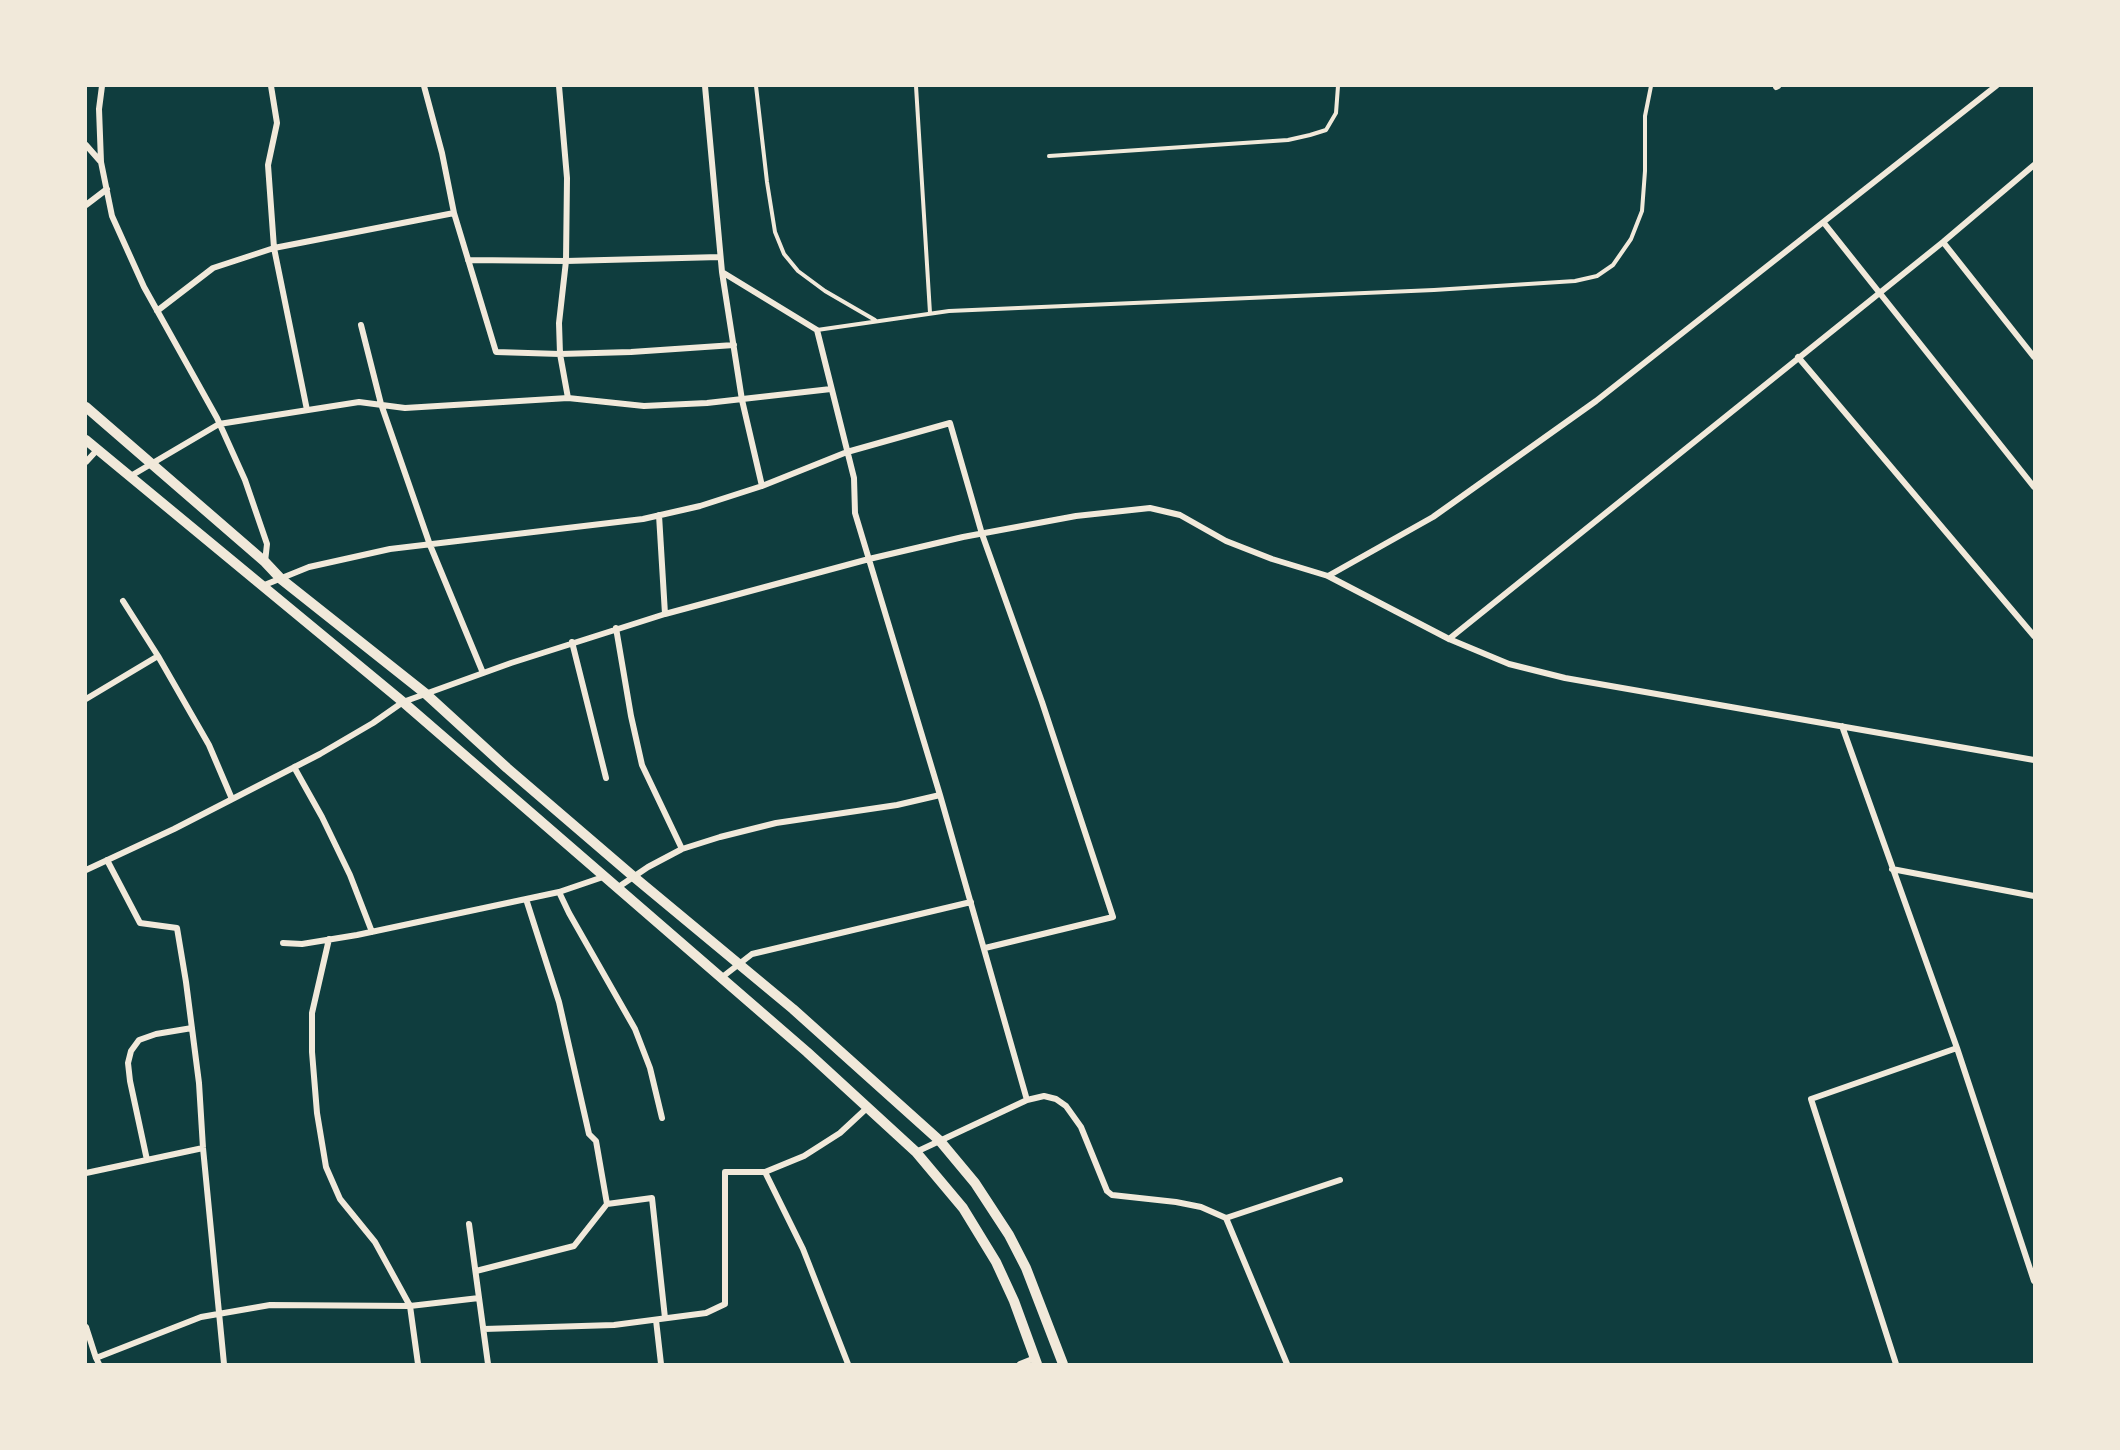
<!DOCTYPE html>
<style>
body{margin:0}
#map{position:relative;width:2120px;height:1450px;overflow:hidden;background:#0f3d3e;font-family:Arial,sans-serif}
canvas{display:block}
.frame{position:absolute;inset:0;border:87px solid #f1e9da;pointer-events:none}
</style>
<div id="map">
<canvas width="2120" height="1450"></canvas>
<div class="frame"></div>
</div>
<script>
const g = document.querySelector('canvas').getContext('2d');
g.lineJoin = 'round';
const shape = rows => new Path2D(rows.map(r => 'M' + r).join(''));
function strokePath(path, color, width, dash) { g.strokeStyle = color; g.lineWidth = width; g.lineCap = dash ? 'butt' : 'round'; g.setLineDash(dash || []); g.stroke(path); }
const service = shape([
 [756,86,767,182,775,232,784,254,798,271,825,291,875,320],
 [916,86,930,313],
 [1049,156,1288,140,1310,135,1326,130,1336,113,1338,86],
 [817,330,949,311,1434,290,1575,281,1597,276,1613,265,1631,239,1642,211,1645,171,1645,116,1651,86]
]);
const minor = shape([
 [102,86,99,109,101,162,112,216,144,287,217,418,245,480,267,544,265,562],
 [271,86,277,123,268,165,274,248,307,410],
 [424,86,442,153,454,213,496,352,560,354,631,352,734,345],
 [559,86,567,178,566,261,559,323,560,354,568,398],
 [705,86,722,272,817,330,854,478,855,513,940,795,1027,1100,916,1152],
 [1776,87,1778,86],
 [86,145,100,161],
 [86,205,107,189],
 [1824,223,2034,487],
 [1943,242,2034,357],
 [468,260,566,261,720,257],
 [722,272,742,400,762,486],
 [157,311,213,268,274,248,454,213],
 [361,325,381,404,430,545,483,673],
 [1798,357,2034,636],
 [86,462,97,450],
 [129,477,219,424,359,402,405,408,568,398,644,406,707,403,831,389],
 [659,515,665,614],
 [1328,576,1433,517,1596,401,1996,86],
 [262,586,309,567,390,549,643,519,700,506,762,486,847,452,950,423,982,534,1042,702,1113,917,985,948],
 [123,601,158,656,209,745,232,799],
 [616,628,631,716,642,765,682,849],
 [1449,639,1943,242,2034,165],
 [572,642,606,778],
 [86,699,158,656],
 [1842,726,1957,1048,2034,1281],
 [294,767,322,817,350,875,372,932],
 [107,860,140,923,177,928,186,982,199,1083,203,1148,224,1364],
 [1892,869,2034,896],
 [86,870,174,829,320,754,373,723,403,702,511,663,665,614,869,559,963,537,1076,516,1150,508,1180,515,1226,541,1272,559,1328,576,1449,639,1509,664,1565,678,2034,760],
 [617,888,648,867,682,849,720,837,776,823,897,805,940,795],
 [559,892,569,913,635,1029,650,1068,662,1118],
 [526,899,559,1002,589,1134,596,1141,607,1204,652,1198,665,1318],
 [329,939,312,1013,312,1052,317,1113,326,1167,340,1199,375,1242,410,1306,418,1364],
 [283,943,302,944,357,935,559,892,603,877],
 [721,978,752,954,971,902],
 [1027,1100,1044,1096,1056,1099,1066,1106,1081,1127,1107,1191,1112,1195,1176,1202,1201,1207,1226,1218,1287,1364],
 [147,1160,130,1081,128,1063,131,1051,139,1040,156,1034,192,1028],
 [765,1172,803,1249,848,1364],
 [86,1173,203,1148],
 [1226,1218,1340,1180],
 [469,1224,488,1364],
 [476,1271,574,1246,607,1204],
 [656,1320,661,1364],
 [86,1327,96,1358],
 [484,1329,614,1325,706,1313,725,1304,725,1172,765,1172,804,1156,840,1133,868,1107],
 [99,1364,96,1358,201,1317,270,1305,410,1306,479,1298],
 [1020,1364,1035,1358],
 [1896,1364,1811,1099,1957,1048]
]);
const tertiary = shape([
 [86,407,265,562,281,579,426,694,507,768,634,877,793,1009,940,1141,975,1183,1009,1235,1026,1268,1063,1364],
 [86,440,403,702,807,1052,916,1152,963,1208,996,1262,1014,1301,1037,1364]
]);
strokePath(service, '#f1e9da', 4);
strokePath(minor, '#f1e9da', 6);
strokePath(tertiary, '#f1e9da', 10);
</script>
